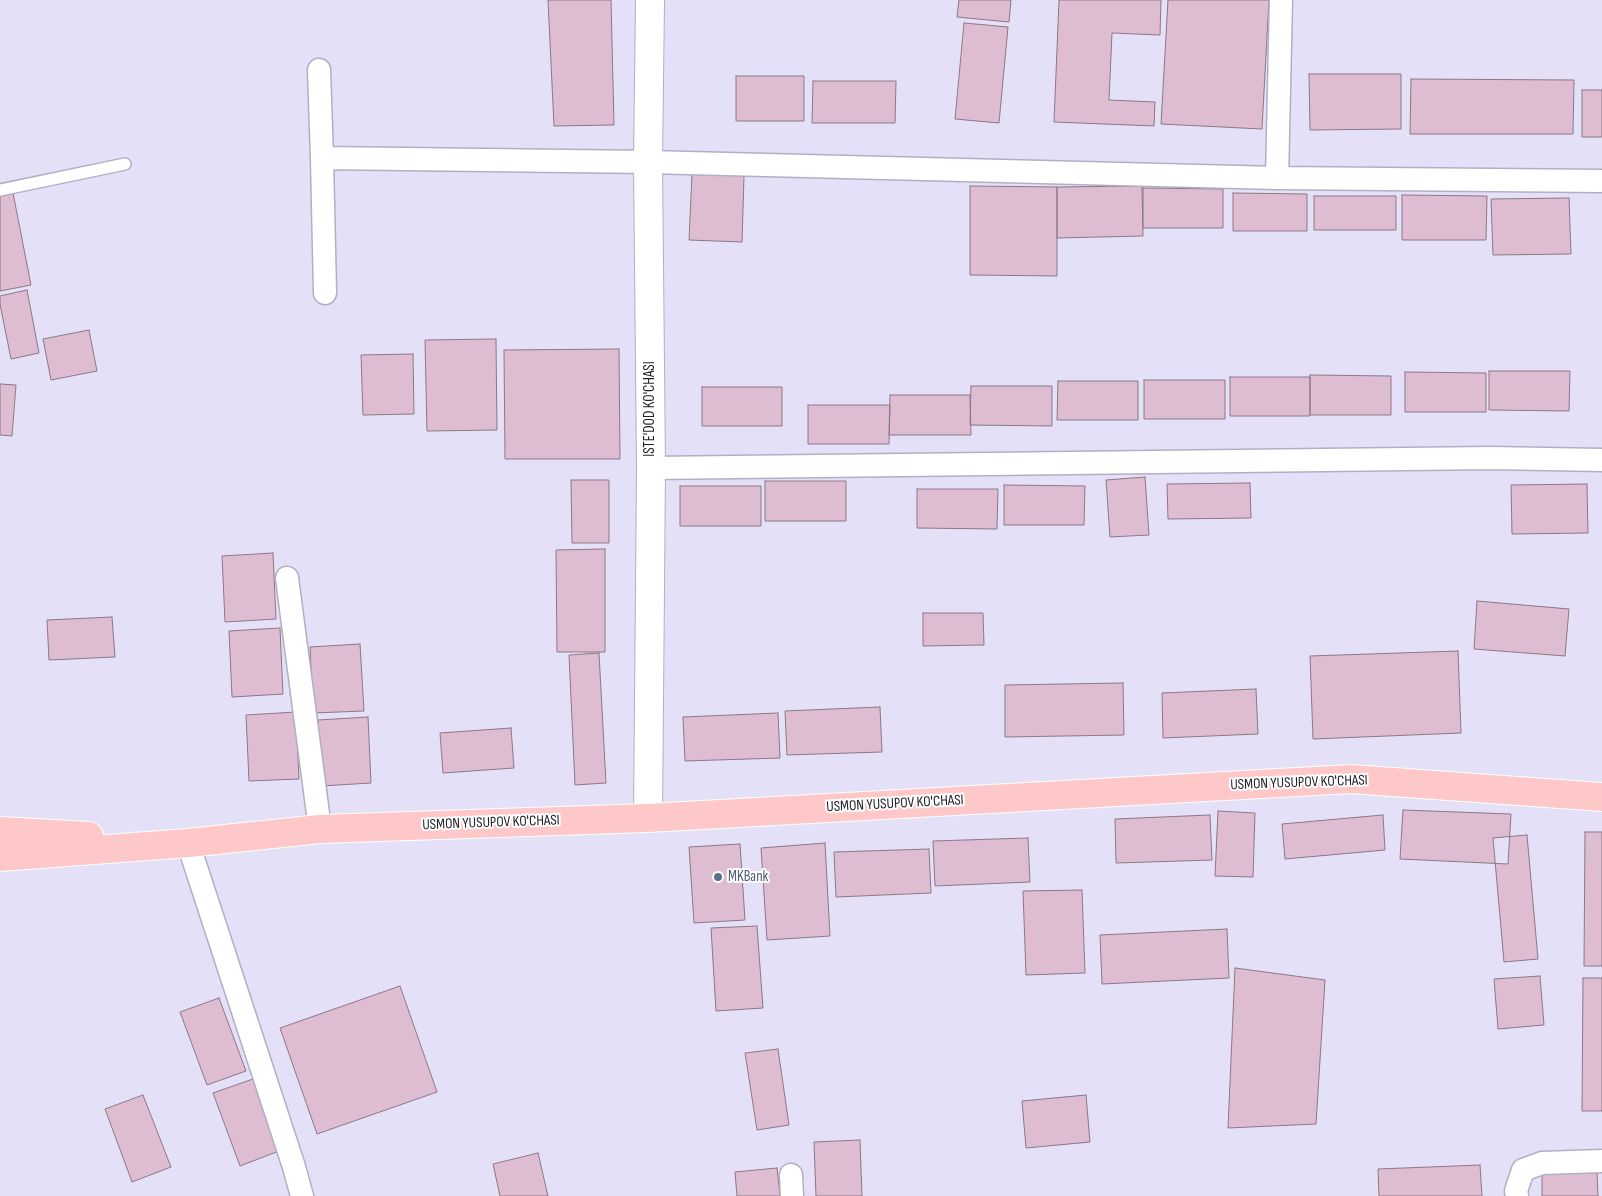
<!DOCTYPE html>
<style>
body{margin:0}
canvas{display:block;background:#e4e0f7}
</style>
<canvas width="1602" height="1196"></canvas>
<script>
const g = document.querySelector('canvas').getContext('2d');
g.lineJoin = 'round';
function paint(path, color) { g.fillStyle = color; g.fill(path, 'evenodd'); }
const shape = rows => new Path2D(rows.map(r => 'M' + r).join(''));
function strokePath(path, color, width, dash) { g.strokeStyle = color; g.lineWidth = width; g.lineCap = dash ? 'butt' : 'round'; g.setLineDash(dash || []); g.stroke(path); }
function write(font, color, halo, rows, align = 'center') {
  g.font = font + ' "Sofia Sans Condensed",sans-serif'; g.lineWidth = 4; g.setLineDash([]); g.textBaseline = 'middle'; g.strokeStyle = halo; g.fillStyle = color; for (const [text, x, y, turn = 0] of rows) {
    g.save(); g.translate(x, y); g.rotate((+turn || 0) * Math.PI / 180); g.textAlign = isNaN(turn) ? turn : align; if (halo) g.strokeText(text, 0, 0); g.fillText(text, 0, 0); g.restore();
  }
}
const building = shape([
 [548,0,611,0,614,125,554,126,548,0],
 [959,0,1011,0,1009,22,957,17,959,0],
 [1059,0,1161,0,1160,35,1112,33,1109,100,1155,102,1154,126,1054,122,1059,0],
 [1168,0,1269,0,1262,129,1161,124,1168,0],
 [964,23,1008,27,999,123,955,119,964,23],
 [1309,74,1401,74,1401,129,1310,130,1309,74],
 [736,76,804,76,804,121,736,121,736,76],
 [1411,79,1574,80,1573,134,1410,134,1411,79],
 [813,81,896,81,895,123,812,123,813,81],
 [1582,90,1602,90,1602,137,1582,137,1582,90],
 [692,174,744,176,742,242,689,240,692,174],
 [970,186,1057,187,1057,276,970,275,970,186],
 [1142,186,1143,236,1057,238,1057,187,1142,186],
 [1143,188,1223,189,1223,228,1143,228,1143,188],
 [13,193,31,285,0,291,0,195,13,193],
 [1233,193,1307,194,1307,231,1233,231,1233,193],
 [1402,195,1487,196,1486,240,1402,240,1402,195],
 [1314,196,1396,196,1396,230,1314,230,1314,196],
 [1569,198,1571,254,1493,255,1491,199,1569,198],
 [27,290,39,353,11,359,0,304,0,296,27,290],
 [89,330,97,371,51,380,43,339,89,330],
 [496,339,497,430,427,431,425,340,496,339],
 [619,349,620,459,505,459,504,350,619,349],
 [413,354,414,414,363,415,361,355,413,354],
 [1489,371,1570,371,1569,411,1489,410,1489,371],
 [1405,372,1486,373,1486,412,1405,412,1405,372],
 [1310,375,1391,376,1391,415,1310,415,1310,375],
 [1230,377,1310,377,1310,416,1230,416,1230,377],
 [1144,380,1225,380,1225,419,1144,419,1144,380],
 [1058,381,1138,381,1138,420,1057,420,1058,381],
 [0,384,16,385,12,436,0,435,0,384],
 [971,386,1052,386,1052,426,970,425,971,386],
 [702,387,782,387,782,426,702,426,702,387],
 [890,395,970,395,971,435,889,435,890,395],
 [808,405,890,405,889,444,808,444,808,405],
 [1145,477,1149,535,1110,537,1106,480,1145,477],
 [571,480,609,480,609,543,572,543,571,480],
 [765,481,846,481,846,521,765,521,765,481],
 [1250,483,1251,518,1168,519,1167,484,1250,483],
 [1587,484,1588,533,1512,534,1511,485,1587,484],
 [1004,485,1085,486,1084,525,1004,525,1004,485],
 [680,486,761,486,761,526,680,526,680,486],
 [917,489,998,489,997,529,917,528,917,489],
 [605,549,605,652,557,652,556,550,605,549],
 [273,553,276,619,225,622,222,556,273,553],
 [1477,601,1569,609,1565,656,1474,649,1477,601],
 [923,613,983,613,984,645,923,646,923,613],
 [112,617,115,657,49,660,47,620,112,617],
 [280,628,283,694,232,697,229,631,280,628],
 [360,644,364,711,313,713,310,647,360,644],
 [1458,651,1461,733,1313,739,1310,656,1458,651],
 [599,653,606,783,575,785,569,655,599,653],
 [1123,683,1124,735,1005,737,1005,685,1123,683],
 [1256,689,1258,734,1163,738,1162,693,1256,689],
 [880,707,882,752,787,755,785,711,880,707],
 [296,712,299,779,249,781,246,715,296,712],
 [778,713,780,758,685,761,683,717,778,713],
 [368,717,371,783,321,786,318,720,368,717],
 [511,728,514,768,443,773,440,733,511,728],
 [1403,810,1511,814,1508,864,1400,859,1403,810],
 [1218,811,1255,813,1253,877,1215,876,1218,811],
 [1210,815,1212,860,1116,863,1115,819,1210,815],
 [1383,815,1385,850,1285,859,1282,824,1383,815],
 [1585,832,1602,832,1602,966,1584,966,1585,832],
 [1527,835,1538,959,1504,962,1493,838,1527,835],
 [1028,838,1030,882,935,886,933,841,1028,838],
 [825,843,830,936,767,940,761,848,825,843],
 [740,844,745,920,694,923,689,847,740,844],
 [929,849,931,893,836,897,834,852,929,849],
 [1082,890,1085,973,1026,975,1023,891,1082,890],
 [757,926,763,1008,716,1011,711,928,757,926],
 [1227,929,1229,978,1102,984,1100,935,1227,929],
 [1235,968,1325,980,1316,1124,1228,1128,1235,968],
 [1540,976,1544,1025,1498,1029,1494,979,1540,976],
 [1583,978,1602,978,1602,1111,1582,1111,1583,978],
 [400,986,437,1092,317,1134,280,1028,400,986],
 [219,998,246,1071,207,1085,180,1012,219,998],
 [778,1049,789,1125,757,1130,745,1053,778,1049],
 [253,1079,279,1151,240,1166,213,1093,253,1079],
 [143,1095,171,1167,132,1182,105,1109,143,1095],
 [1086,1095,1090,1142,1026,1148,1022,1101,1086,1095],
 [860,1140,862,1196,816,1196,814,1142,860,1140],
 [538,1153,548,1196,500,1196,493,1164,538,1153],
 [1480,1165,1482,1196,1379,1196,1378,1169,1480,1165],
 [777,1168,780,1196,737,1196,735,1172,777,1168],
 [1597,1173,1598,1196,1542,1196,1542,1174,1597,1173]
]);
const service = shape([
 [0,190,125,164]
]);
const minor = shape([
 [319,70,322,158],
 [1277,178,1281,0],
 [325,293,322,158,648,162,1277,178,1602,181],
 [651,468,1491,458,1602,460],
 [287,578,320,829],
 [188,843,294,1167,302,1196],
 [791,1175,792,1196],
 [1517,1196,1516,1191,1523,1170,1542,1163,1602,1161]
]);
const tertiary = shape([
 [648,818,651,468,648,162,650,0]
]);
const primary = shape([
 [0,831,89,836],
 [0,857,188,843,320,829,648,818,1351,779,1602,797]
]);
const markers = [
 [718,877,5,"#5c6f8a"]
];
const streetNames = [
 ["ISTE'DOD KO'CHASI",650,409,-90],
 ["USMON YUSUPOV KO'CHASI",1299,783,-2],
 ["USMON YUSUPOV KO'CHASI",895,804,-3],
 ["USMON YUSUPOV KO'CHASI",491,823,-2]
];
const serviceNames = [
 ["MKBank",728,877]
];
paint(building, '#debcd2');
strokePath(building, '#8c7885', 1);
strokePath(service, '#b2afc4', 14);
strokePath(minor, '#b2afc4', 25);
strokePath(tertiary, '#b2afc4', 30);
strokePath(primary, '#fff', 30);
strokePath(service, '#fff', 11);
strokePath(minor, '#fff', 22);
strokePath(tertiary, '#fff', 28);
strokePath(primary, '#fdc8c7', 28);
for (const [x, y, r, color] of markers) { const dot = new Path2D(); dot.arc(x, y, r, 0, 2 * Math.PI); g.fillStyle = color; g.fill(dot); strokePath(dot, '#fff', 2); }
write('15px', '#1e1d25', '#fff', streetNames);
write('15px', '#4e5e75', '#fff', serviceNames, 'left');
</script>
